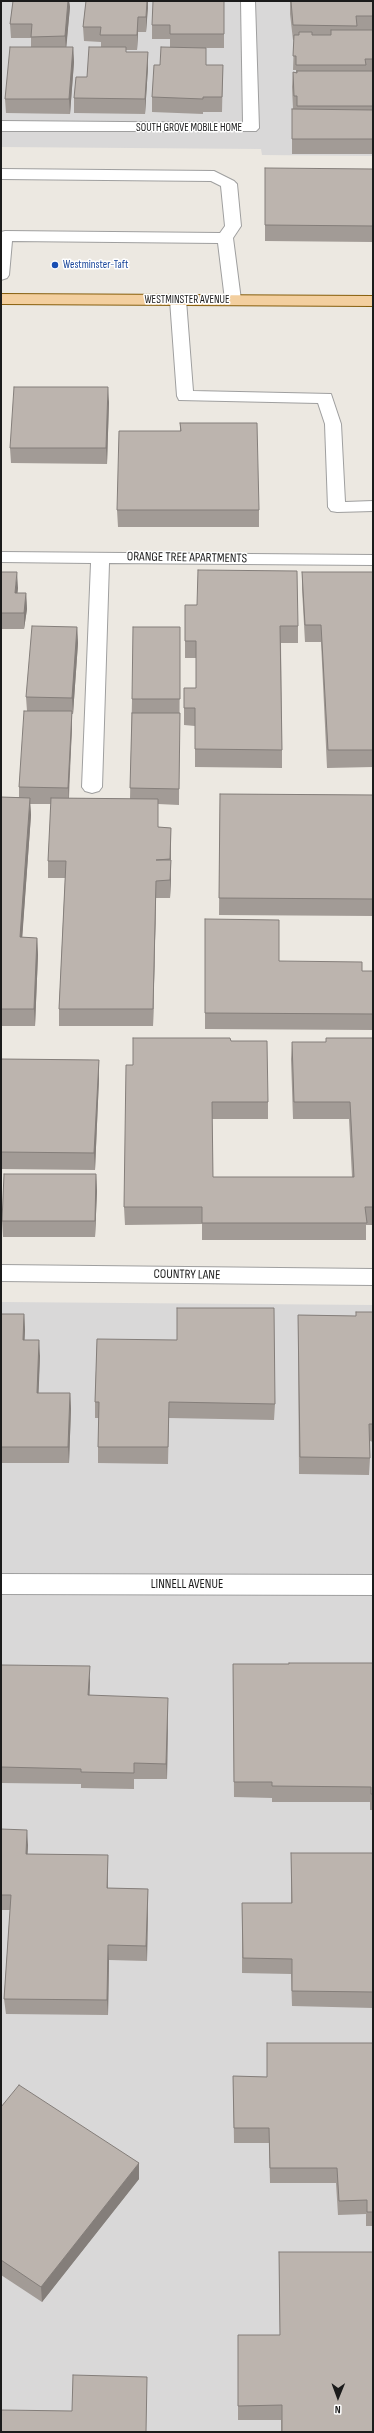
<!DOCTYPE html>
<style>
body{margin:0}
#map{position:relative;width:374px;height:2433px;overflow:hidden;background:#ece8e1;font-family:"Sofia Sans Condensed",sans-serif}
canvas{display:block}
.frame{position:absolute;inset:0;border:2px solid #1b1b1b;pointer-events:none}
.north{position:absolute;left:318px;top:2377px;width:40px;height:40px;-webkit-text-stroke:3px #fff;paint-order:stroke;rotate:181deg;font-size:11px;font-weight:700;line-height:16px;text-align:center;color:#1b1b1b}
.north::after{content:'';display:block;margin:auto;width:14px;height:18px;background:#1b1b1b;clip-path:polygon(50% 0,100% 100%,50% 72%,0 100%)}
</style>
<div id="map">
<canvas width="374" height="2433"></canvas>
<div class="frame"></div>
<div class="north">N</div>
</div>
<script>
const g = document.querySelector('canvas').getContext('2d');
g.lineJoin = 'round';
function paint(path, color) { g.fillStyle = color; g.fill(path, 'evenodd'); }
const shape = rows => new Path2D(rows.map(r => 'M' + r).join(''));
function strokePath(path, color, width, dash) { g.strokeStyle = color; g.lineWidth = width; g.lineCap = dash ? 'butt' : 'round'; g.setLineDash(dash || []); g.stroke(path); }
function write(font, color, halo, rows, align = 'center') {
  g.font = font + ' "Sofia Sans Condensed",sans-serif'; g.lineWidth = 3; g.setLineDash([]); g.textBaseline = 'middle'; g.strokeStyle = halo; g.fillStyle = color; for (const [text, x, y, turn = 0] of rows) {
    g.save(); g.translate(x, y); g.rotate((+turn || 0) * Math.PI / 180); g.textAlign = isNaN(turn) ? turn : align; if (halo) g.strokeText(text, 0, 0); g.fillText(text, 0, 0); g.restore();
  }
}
const residential = shape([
 [1,1,373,1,373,156,262,155,261,149,1,147],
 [1,1302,373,1305,373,2432,1,2432]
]);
const lane = shape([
 [241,1,255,1,259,128,256,131,1,131,1,121,243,123,241,1],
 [1,169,214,171,234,181,237,184,241,226,233,238,241,300,239,303,233,305,227,303,225,300,218,243,12,241,9,275,7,278,1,280,1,232,5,231,220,233,225,226,221,186,211,181,1,179,1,169],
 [178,295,184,297,186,300,193,391,331,394,341,424,345,502,373,501,373,511,337,512,331,511,328,507,325,424,318,403,179,400,177,396,170,300,172,297,178,295],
 [1,552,373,555,373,565,109,563,102,787,99,791,92,793,85,791,82,787,91,563,1,562,1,552]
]);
const street = shape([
 [1,1265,373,1269,373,1285,1,1281,1,1265],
 [1,1574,373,1575,373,1595,1,1594,1,1574]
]);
const primary = shape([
 [1,294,373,296,373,306,1,304,1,294]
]);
const wall = shape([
 [13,1,69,1,70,7,66,47,73,47,74,62,70,114,6,113,5,99,31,47,31,38,11,38,10,24],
 [86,1,148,1,146,32,138,32,137,50,126,50,126,52,148,52,148,67,145,114,74,113,74,98,87,77,101,47,101,42,84,41,83,27],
 [224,1,224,48,206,48,206,65,223,65,222,112,203,112,203,114,152,112,152,97,160,65,170,47,170,39,152,39,152,25],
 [290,1,373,1,373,154,292,154,292,109,293,109,292,87,293,72,296,73,296,70,293,70,294,40,293,40,290,14],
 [373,169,373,242,265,241,265,184],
 [109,402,107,464,11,463,10,448],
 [180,423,259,510,259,527,118,527,117,510,180,431],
 [1,572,18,588,17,593,26,593,27,609,24,629,1,629],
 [302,572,373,572,373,767,327,768,321,642,305,642,302,589],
 [185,605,298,626,298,643,281,643,282,750,282,768,195,767,195,726,184,725,184,688,196,688,196,658,185,658],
 [77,627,78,643,73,714,72,714,72,727,69,798,130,799,132,699,180,627,179,805,158,804,158,827,171,828,171,878,170,898,156,898,153,1026,59,1026,59,1009,65,878,48,878,48,861,51,804,30,804,31,815,22,937,37,938,38,955,35,1026,1,1026,1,797,19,797,19,787,27,711,26,697],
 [220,794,373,795,373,916,219,915],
 [205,919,279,961,362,971,373,971,373,1030,205,1029],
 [373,1038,373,1225,366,1225,366,1240,202,1240,202,1224,125,1225,124,1207,133,1065,231,1041,268,1102,268,1119,212,1119,213,1177,352,1177,349,1119,293,1119,291,1059,292,1042,326,1042],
 [1,1059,99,1060,99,1078,95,1170,1,1169],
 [96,1174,97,1191,95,1237,3,1237,2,1221],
 [373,1312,373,1442,370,1441,370,1458,369,1475,299,1474,298,1332,298,1315,356,1316],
 [1,1314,24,1314,25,1330,24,1340,40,1356,38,1393,70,1393,71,1409,69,1463,1,1463],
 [97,1339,275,1404,274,1420,169,1418,168,1464,98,1463,98,1447,99,1418,95,1418,95,1402],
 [373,1663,373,1810,370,1810,370,1802,272,1802,272,1798,234,1797,233,1664,289,1664],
 [1,1665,90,1682,89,1695,168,1714,167,1779,134,1779,134,1789,81,1788,81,1784,1,1783],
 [1,1829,28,1845,27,1854,108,1855,108,1888,148,1889,148,1904,147,1961,109,1960,108,2015,6,2014,4,1999,10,1910,1,1910],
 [291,1853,373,1853,373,2008,292,2006,291,1974,242,1973,242,1903,291,1903],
 [267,2043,373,2043,373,2226,366,2226,366,2214,338,2215,336,2183,270,2183,269,2143,234,2143,233,2076,267,2077],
 [1,2107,139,2179,42,2302,1,2275],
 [279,2252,373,2432,281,2432,281,2420,238,2420,238,2335,280,2335,279,2267]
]);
const shadedWall = shape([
 [1,1,2,1,2,7,1,18],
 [68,1,69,1,70,7,66,51,65,36],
 [147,1,148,1,148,8,146,32,146,17],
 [138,17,138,32,137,50,137,35],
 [73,47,74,62,70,114,69,99],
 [2,49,2,64,1,75,1,55],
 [148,52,148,67,145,114,145,99],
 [108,387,109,402,107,464,106,448],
 [17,572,18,588,16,609,15,593],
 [26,593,27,609,24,629,24,613],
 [77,627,78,643,73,714,72,698],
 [72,711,72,727,68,804,68,788],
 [30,798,31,815,21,955,20,937],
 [171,828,171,845,170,876,170,859],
 [171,860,171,878,170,898,170,880],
 [156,881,156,898,153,1026,153,1009],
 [37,938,38,955,35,1026,34,1009],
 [99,1060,99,1078,95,1170,94,1153],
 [96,1174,97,1191,95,1237,95,1221],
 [24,1314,25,1330,24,1356,23,1340],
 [39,1340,40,1356,38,1409,37,1393],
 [70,1393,71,1409,69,1463,68,1447],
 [90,1666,90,1682,89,1711,88,1695],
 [168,1698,168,1714,167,1779,166,1764],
 [27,1830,28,1845,27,1869,26,1854],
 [108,1855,108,1871,107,1903,107,1888],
 [148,1889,148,1904,147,1961,146,1946],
 [108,1945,109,1960,108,2015,107,2000],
 [139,2163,139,2179,42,2302,41,2287]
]);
const building = shape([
 [13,1,68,1,65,36,31,37,32,24,10,24,13,1],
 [86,1,147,1,146,17,138,17,137,35,100,35,101,27,83,27,86,1],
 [153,1,224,1,224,34,170,34,170,25,152,25,153,1],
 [291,1,373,1,373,16,356,16,357,26,293,25,291,1],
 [331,30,373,30,373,59,365,59,366,65,296,65,296,56,293,56,294,35,299,35,299,32,312,32,312,35,331,35,331,30],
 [10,47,73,47,69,99,5,99,10,47],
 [89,47,126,47,126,52,148,52,145,99,74,98,76,77,87,77,89,47],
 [161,47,206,48,206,65,223,65,222,97,203,97,203,99,152,97,154,65,160,65,161,47],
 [297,71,373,71,373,106,297,106,297,96,294,96,293,72,297,73,297,71],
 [292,109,373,110,373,139,292,139,292,109],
 [265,168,373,169,373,226,265,225,265,168],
 [14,387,108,387,106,448,10,448,14,387],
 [180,423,257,423,259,510,117,510,119,431,181,431,180,423],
 [198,570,297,571,298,626,280,626,282,750,195,749,195,708,184,708,184,688,196,688,196,641,185,641,185,605,197,605,198,570],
 [1,572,17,572,15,593,26,593,24,613,1,613,1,572],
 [302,572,373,572,373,750,328,750,321,625,305,625,302,572],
 [32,626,77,627,72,698,26,697,32,626],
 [133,627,180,627,180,699,132,699,133,627],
 [24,711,72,711,68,788,19,787,24,711],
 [132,713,180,713,179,789,130,788,132,713],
 [220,794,373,795,373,899,219,898,220,794],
 [1,797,30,798,20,937,37,938,34,1009,1,1009,1,797],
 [51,798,158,799,158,827,171,828,170,859,156,860,171,860,170,880,156,881,153,1009,59,1009,66,861,48,861,51,798],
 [205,919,279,920,279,961,362,962,362,971,373,971,373,1014,205,1013,205,919],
 [133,1038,230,1038,231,1041,267,1041,268,1102,212,1102,213,1177,354,1177,350,1102,294,1102,292,1042,326,1042,326,1038,373,1038,373,1207,365,1207,367,1223,202,1223,202,1207,124,1207,126,1065,133,1065,133,1038],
 [1,1059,99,1060,94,1153,1,1152,1,1059],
 [4,1174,96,1174,95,1221,2,1221,4,1174],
 [177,1308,274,1308,275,1404,169,1402,168,1447,98,1447,99,1402,95,1402,97,1339,177,1340,177,1308],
 [356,1312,373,1312,373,1424,369,1424,370,1458,300,1457,298,1315,356,1316,356,1312],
 [1,1314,24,1314,23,1340,39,1340,37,1393,70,1393,68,1447,1,1447,1,1314],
 [289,1663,373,1663,373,1794,371,1794,371,1787,272,1786,272,1782,234,1782,233,1664,289,1664,289,1663],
 [1,1665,90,1666,88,1695,168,1698,166,1764,134,1763,134,1773,81,1772,81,1769,1,1767,1,1665],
 [1,1829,27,1830,26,1854,108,1855,107,1888,148,1889,146,1946,108,1945,107,2000,4,1999,11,1895,1,1895,1,1829],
 [291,1853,373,1853,373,1992,292,1991,292,1959,243,1958,242,1903,292,1903,291,1853],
 [267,2043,373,2043,373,2212,367,2212,367,2200,339,2201,337,2168,270,2168,269,2128,234,2128,233,2076,267,2077,267,2043],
 [19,2085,139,2163,41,2287,1,2260,1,2107,19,2085],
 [279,2252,373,2252,373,2432,282,2432,282,2405,238,2406,238,2335,280,2335,279,2252],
 [73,2375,147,2377,146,2432,1,2432,1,2410,72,2411,73,2375]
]);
const markers = [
 [55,265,4,"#1a4fb4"]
];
const farStreetnames = [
 ["SOUTH GROVE MOBILE HOME",189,128],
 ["WESTMINSTER AVENUE",187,300]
];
const farTransitnames = [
 ["Westminster-Taft",63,265]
];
const streetNames = [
 ["ORANGE TREE APARTMENTS",187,558,1],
 ["COUNTRY LANE",187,1275,1],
 ["LINNELL AVENUE",187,1585]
];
paint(residential, '#d9d8d8');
strokePath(lane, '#9f9f9f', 2);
strokePath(street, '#9f9f9f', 2);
strokePath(primary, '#865e0c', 2);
paint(lane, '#fff');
paint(street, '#fff');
paint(primary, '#f3cf9f');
paint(wall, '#a29b96');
paint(shadedWall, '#847e7a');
paint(building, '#bcb4ae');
strokePath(building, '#847e7a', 1);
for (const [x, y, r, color] of markers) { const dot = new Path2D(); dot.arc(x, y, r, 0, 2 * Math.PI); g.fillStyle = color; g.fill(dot); strokePath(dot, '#fff', 1.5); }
write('11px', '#1b1b1b', '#fff', farStreetnames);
write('11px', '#164399', '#fff', farTransitnames, 'left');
write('13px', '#1b1b1b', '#fff', streetNames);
</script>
